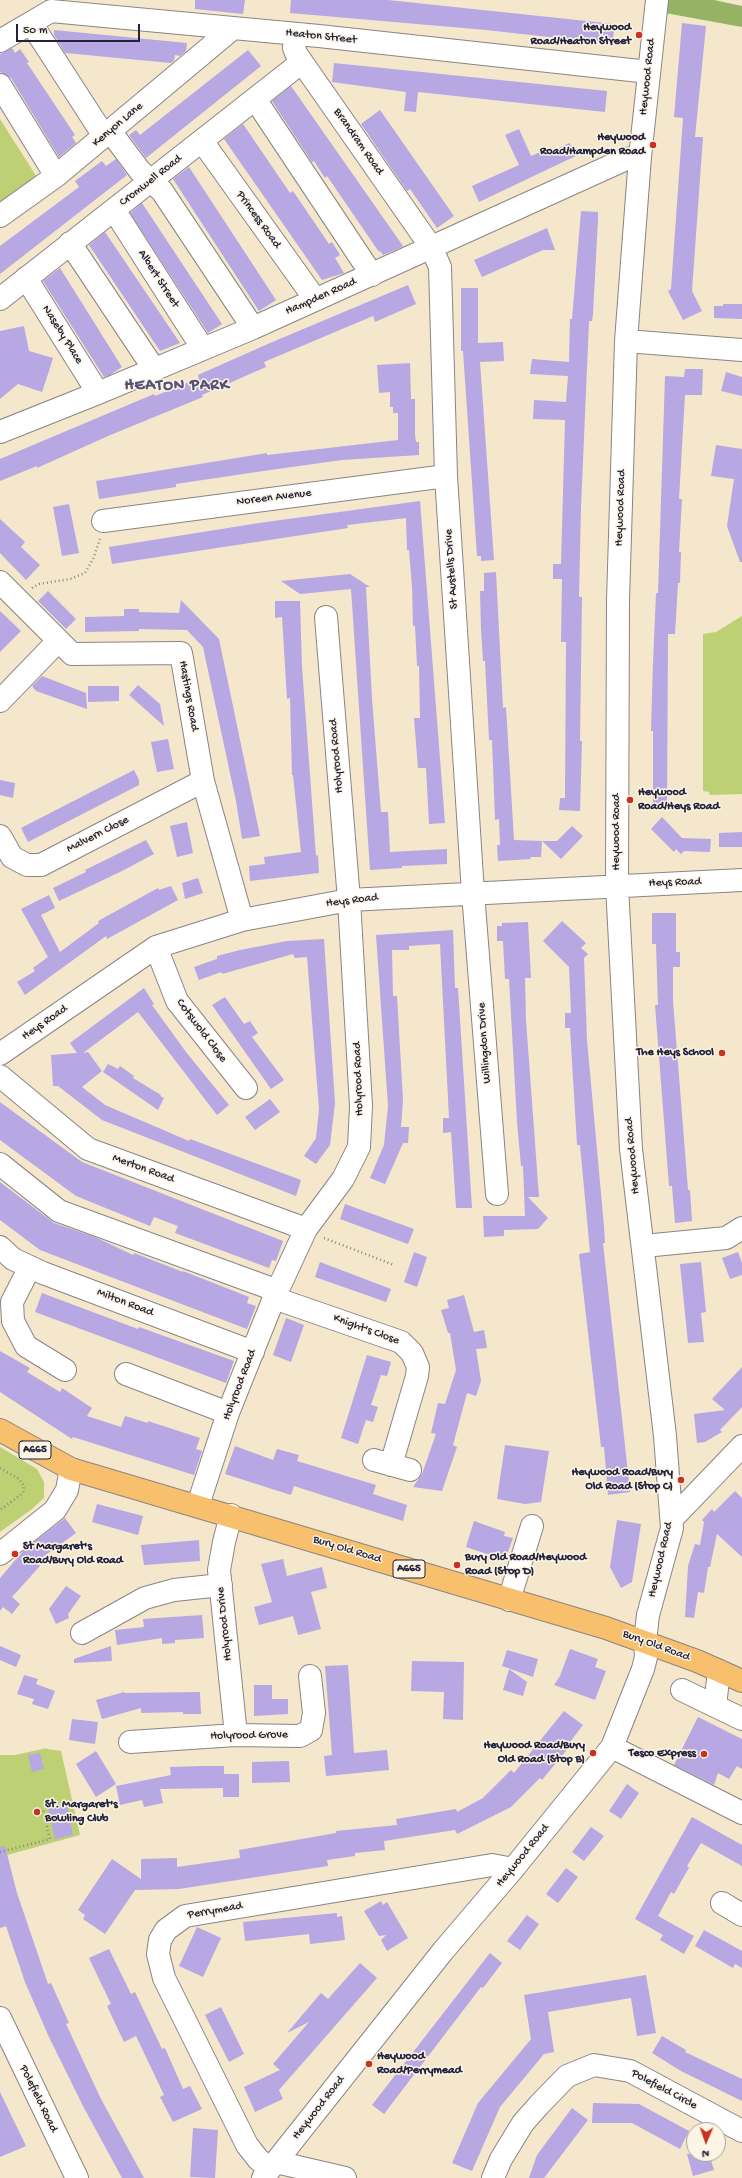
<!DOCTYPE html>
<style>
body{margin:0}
#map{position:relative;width:742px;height:2178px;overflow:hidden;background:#f4e7cc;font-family:"Gochi Hand",sans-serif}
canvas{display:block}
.north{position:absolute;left:686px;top:2122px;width:40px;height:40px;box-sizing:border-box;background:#fcf5e5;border:1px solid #a5a1a1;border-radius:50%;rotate:182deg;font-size:11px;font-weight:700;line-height:16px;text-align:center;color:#22223b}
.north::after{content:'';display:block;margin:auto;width:14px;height:18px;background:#c8321e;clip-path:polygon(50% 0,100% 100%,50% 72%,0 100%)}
.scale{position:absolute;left:16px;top:24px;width:124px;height:18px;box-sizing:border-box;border:2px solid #22223b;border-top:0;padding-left:5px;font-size:12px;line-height:14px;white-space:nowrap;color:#22223b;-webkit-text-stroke:3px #fcf5e5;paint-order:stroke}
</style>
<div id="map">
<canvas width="742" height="2178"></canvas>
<div class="north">N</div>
<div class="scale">50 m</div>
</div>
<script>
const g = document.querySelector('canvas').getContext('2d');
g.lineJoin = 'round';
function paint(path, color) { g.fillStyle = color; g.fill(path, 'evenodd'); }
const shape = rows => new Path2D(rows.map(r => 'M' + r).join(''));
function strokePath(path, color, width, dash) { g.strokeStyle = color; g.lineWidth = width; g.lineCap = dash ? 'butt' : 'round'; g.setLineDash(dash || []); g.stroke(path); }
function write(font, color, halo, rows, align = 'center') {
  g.font = font + ' "Gochi Hand",sans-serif'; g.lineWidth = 3; g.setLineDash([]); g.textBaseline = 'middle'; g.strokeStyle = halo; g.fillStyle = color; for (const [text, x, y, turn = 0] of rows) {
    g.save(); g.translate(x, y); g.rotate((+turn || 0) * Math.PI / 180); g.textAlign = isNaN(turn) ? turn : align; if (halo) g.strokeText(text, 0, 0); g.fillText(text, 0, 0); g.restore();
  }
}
const green = shape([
 [0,119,38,179,0,206],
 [742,616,742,794,710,795,709,792,703,791,703,634,716,632],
 [0,1447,37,1469,44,1482,44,1498,32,1509,0,1532],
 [47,1748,47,1749,61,1751,80,1835,0,1857,0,1755,15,1755]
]);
const forest = shape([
 [667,0,714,0,742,6,742,27,665,13]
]);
const building = shape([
 [195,0,245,0,243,14,195,9],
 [291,0,388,0,615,24,612,44,486,30,290,13],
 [682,23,706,26,695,137,703,137,692,291,702,311,683,320,668,291,671,289,683,118,674,117],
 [54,30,187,43,186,51,180,56,175,55,174,61,171,63,65,53,54,35],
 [12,48,15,53,20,49,29,62,27,63,75,135,72,137,76,143,59,157,11,78,0,72,0,54],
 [248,50,261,66,146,158,129,135,136,130,140,135],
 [334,63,607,91,605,112,418,92,416,112,404,111,406,92,332,82],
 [291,86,403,246,400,248,383,255,380,251,379,252,327,176,325,178,314,161,312,162,272,101],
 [380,110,454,216,437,228,410,189,407,191,361,124],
 [243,124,290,193,293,191,329,244,332,242,340,255,335,258,344,273,322,280,224,139],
 [519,129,531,156,552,147,553,151,569,143,580,154,479,202,472,186,519,165,505,135],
 [116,159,127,175,0,274,0,246,79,187,75,181,102,161,106,166],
 [189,167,276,300,259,311,173,179],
 [142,203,222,324,208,333,130,213],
 [581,211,598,212,598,219,593,314,592,321,589,321,581,507,579,597,582,597,580,741,582,741,580,811,559,810,560,798,565,798,566,642,561,642,562,579,553,579,553,564,561,564,565,420,533,419,534,400,566,402,568,376,530,374,532,359,569,362,570,319,572,319],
 [547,228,555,250,543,250,482,277,474,260],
 [105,232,180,343,160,351,89,245],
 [60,268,122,367,110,375,104,377,43,281],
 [408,285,416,304,375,322,373,316,264,362,266,367,202,395,203,397,108,436,37,468,37,466,0,481,0,459,154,394,155,396,199,378,198,375,270,343],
 [461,288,478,288,478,343,503,342,504,361,480,362,494,560,481,561,481,556,477,556,463,351,461,351],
 [723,304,742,304,742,319,714,318,714,306,723,306],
 [24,326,29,351,53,358,48,374,42,392,18,384,0,399,0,331],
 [410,363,411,399,415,399,415,435,416,442,419,442,419,455,342,460,263,471,176,484,176,487,99,499,96,481,267,453,267,455,398,440,398,413,393,413,393,407,390,407,390,392,379,393,377,365],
 [685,369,703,369,702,395,685,395,679,499,682,499,679,552,681,552,680,583,678,583,675,634,668,634,667,806,653,807,653,731,651,731,653,663,656,593,658,593,665,376,684,377],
 [726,372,742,377,742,396,721,391],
 [716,445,742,449,742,562,740,562,727,526,734,479,711,476],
 [420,501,445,823,429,824,426,768,418,768,414,718,420,718,419,666,417,666,415,626,413,626,412,587,409,550,407,550,406,518,347,525,348,528,112,564,109,547,259,523],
 [69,504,79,553,62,556,53,507],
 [0,519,25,542,21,547,40,565,26,580,0,553],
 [496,572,501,669,503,708,506,707,514,840,542,841,541,857,530,857,531,859,498,861,497,845,500,845,499,819,495,820,492,740,489,740,485,661,483,661,481,629,480,591,484,591,484,573],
 [350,574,370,587,366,587,372,699,381,812,388,812,390,852,447,849,447,864,402,866,402,868,370,870,351,589,300,594,281,581],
 [48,591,76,619,66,629,38,601],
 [181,600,219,639,260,836,242,839,236,801,203,647,187,630,139,629,139,631,85,632,85,617,124,616,124,609,139,609,139,612,179,613],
 [275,601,300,601,302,667,316,856,318,855,319,873,250,881,249,866,265,864,264,857,301,852,293,775,292,775,290,698,287,699,282,617,275,618],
 [0,611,21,631,0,652],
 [42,676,86,693,87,709,36,691,32,686],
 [138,685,160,704,164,726,129,695],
 [88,686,119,686,119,701,88,702],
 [168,739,174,769,157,772,151,742],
 [134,770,139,780,139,785,28,842,21,828],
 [0,780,15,783,13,798,0,795],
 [662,817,682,838,711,839,710,852,684,851,681,854,676,849,674,852,651,829],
 [187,822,193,853,177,857,170,826],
 [572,826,583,836,561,859,542,841,557,841],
 [742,832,742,847,719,847,719,833],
 [146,840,154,854,122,871,59,901,53,888,86,872,85,870],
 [198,878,203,893,185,899,182,883],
 [171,886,178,900,107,939,106,936,25,995,17,982,35,971,33,968,48,957,21,909,49,895,55,908,41,915,60,952,99,923,98,921,158,888,159,890],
 [652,913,676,913,676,952,680,952,680,967,673,967,673,1001,688,1190,690,1190,692,1221,675,1223,672,1186,669,1186,655,1005,658,1005,656,944,652,944],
 [562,921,586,943,581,948,588,954,584,958,587,1040,604,1226,605,1243,603,1243,630,1492,608,1495,604,1447,601,1447,579,1254,590,1252,580,1145,577,1145,570,1028,565,1028,565,1013,571,1013,569,967,543,941],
 [528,922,531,978,525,978,526,1020,539,1197,528,1197,548,1218,538,1229,504,1230,504,1236,484,1237,483,1216,525,1216,523,1166,521,1166,517,1122,509,979,505,979,503,941,497,941,497,926,502,926,502,923],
 [453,930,455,988,458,988,472,1208,456,1208,451,1132,443,1133,443,1118,449,1118,440,944,409,946,409,950,392,950,393,996,397,996,403,1100,401,1127,409,1127,408,1143,403,1143,385,1184,370,1178,384,1145,388,1106,376,935],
 [324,939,335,1103,330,1145,316,1164,304,1156,316,1138,319,1109,307,957,295,958,293,954,222,974,221,972,199,980,194,967,217,959,217,956,240,950,287,941],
 [144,988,154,1004,152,1005,186,1052,229,1105,217,1115,138,1012,83,1053,88,1052,102,1071,82,1087,105,1105,189,1141,190,1139,301,1180,296,1196,102,1120,58,1086,53,1086,51,1055,77,1053,70,1043],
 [225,997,244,1024,250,1021,258,1033,252,1037,284,1080,271,1089,212,1005],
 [108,1064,118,1069,120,1066,134,1076,133,1078,161,1095,160,1096,164,1098,158,1110,103,1072],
 [270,1099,280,1112,255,1130,245,1117],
 [0,1102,82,1162,283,1241,276,1261,272,1260,269,1268,175,1233,178,1226,154,1217,150,1226,76,1196,0,1140],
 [0,1182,54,1223,95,1237,133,1255,134,1253,183,1272,183,1271,249,1297,247,1303,256,1306,247,1329,40,1250,0,1220],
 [345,1204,414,1229,408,1244,340,1219],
 [414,1252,427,1257,417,1287,404,1282],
 [738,1252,742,1263,742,1275,730,1279,722,1258],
 [320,1262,391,1289,386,1302,315,1277],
 [701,1262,706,1312,701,1313,704,1342,688,1343,680,1264],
 [42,1293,138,1329,139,1327,234,1361,226,1383,35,1312],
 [464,1295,474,1332,484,1330,487,1348,476,1349,481,1381,476,1396,467,1393,453,1445,457,1447,442,1491,413,1487,422,1474,436,1434,431,1433,438,1403,445,1404,456,1370,450,1333,448,1333,441,1310,449,1308,447,1300],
 [286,1318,304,1325,291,1362,273,1355],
 [0,1351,30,1368,27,1372,60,1392,62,1388,92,1408,87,1416,121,1427,125,1416,148,1423,148,1421,200,1438,196,1449,202,1451,194,1475,73,1437,72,1439,0,1392],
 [367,1355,391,1362,387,1376,381,1375,371,1405,378,1407,373,1422,366,1420,358,1444,341,1438],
 [742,1367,742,1407,720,1430,722,1432,705,1442,697,1443,694,1414,725,1410,712,1399],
 [505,1445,549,1451,541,1502,525,1504,497,1499],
 [235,1446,273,1460,277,1449,299,1455,297,1461,376,1485,373,1494,407,1505,403,1521,294,1486,291,1495,225,1474],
 [735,1491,742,1498,742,1557,717,1534,710,1567,708,1567,704,1593,698,1592,694,1618,685,1617,688,1566,695,1544,700,1545,704,1522,702,1520,712,1509,714,1512],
 [97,1504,143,1516,138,1535,92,1522],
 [65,1518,76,1533,36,1562,40,1566,12,1597,20,1604,12,1614,3,1607,0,1611,0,1578,24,1550],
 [617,1520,641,1524,632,1582,621,1588,610,1567],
 [474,1521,505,1532,504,1536,513,1538,505,1560,466,1547],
 [199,1540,200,1561,144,1565,141,1545],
 [283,1559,287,1576,322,1567,327,1588,311,1592,321,1629,298,1635,293,1616,259,1625,254,1607,272,1602,261,1564],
 [66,1586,81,1596,68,1614,69,1618,56,1624,49,1609],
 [202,1615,204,1638,175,1640,175,1643,162,1644,162,1638,117,1645,115,1630,144,1627,143,1619],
 [0,1646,21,1655,16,1667,0,1660],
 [111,1646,112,1661,74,1663,74,1659],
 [570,1649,598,1659,595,1667,606,1671,595,1700,554,1685,560,1676],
 [507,1650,538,1659,533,1677,502,1666],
 [412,1661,464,1662,463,1720,443,1719,444,1692,411,1691],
 [348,1665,354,1753,387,1750,389,1770,326,1776,324,1756,332,1755,325,1666],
 [509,1669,527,1682,523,1696,503,1690],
 [24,1675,38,1679,36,1684,55,1691,48,1709,32,1704,34,1699,17,1694],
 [254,1685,272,1685,272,1699,288,1699,288,1714,254,1716],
 [124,1692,125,1693,200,1692,201,1714,183,1714,183,1712,141,1713,141,1708,102,1719,96,1700],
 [564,1711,583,1725,567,1746,569,1747,542,1780,540,1778,511,1807,457,1834,455,1830,384,1841,385,1850,355,1853,355,1856,327,1860,328,1866,179,1889,135,1890,105,1934,83,1919,85,1915,78,1910,112,1859,141,1879,141,1859,177,1858,177,1867,240,1858,239,1850,336,1833,336,1831,397,1825,396,1819,456,1809,457,1812,483,1798,511,1770,514,1773],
 [698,1717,742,1739,742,1769,737,1766,729,1779,718,1773,714,1785,674,1765],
 [72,1719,98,1722,95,1744,69,1740],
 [96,1751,116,1784,96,1797,76,1764],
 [40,1753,44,1769,32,1772,28,1755],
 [289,1761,290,1782,252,1783,252,1762],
 [201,1766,224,1766,224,1774,239,1774,239,1797,223,1797,223,1788,160,1789,163,1803,144,1807,142,1800,120,1805,116,1786,171,1775,170,1767],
 [627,1784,639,1793,621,1819,609,1811],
 [67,1804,73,1835,55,1839,48,1808],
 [692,1817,742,1845,742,1866,701,1843,687,1866,689,1868,683,1878,674,1894,671,1892,658,1916,694,1936,684,1954,660,1940,663,1935,635,1919],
 [591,1827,604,1836,584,1861,572,1852],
 [5,1846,17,1893,48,1984,51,1983,69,2023,66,2024,100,2097,144,2178,122,2178,83,2106,48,2035,25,1982,6,1926,0,1928,0,1847],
 [566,1868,578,1877,558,1903,546,1894],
 [381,1901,383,1905,387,1902,408,1938,387,1951,381,1940,386,1935,379,1936,364,1911],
 [337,1913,337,1917,342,1916,345,1940,310,1944,309,1934,245,1941,243,1922],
 [527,1915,539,1924,520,1950,507,1941],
 [197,1927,221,1938,203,1977,179,1966],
 [704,1930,742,1951,742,1968,735,1964,733,1968,695,1946],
 [109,1949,131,1994,135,1992,162,2049,165,2048,183,2089,190,2086,202,2109,173,2122,160,2097,164,2095,136,2036,124,2042,107,2006,111,2004,89,1958],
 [490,1953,502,1963,483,1988,481,1987,384,2114,372,2105],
 [360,1963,377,1978,279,2090,283,2099,255,2112,244,2087,280,2070,273,2064,309,2022,287,2033,321,1993,328,1999],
 [646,1975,656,2033,637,2036,631,1998,548,2012,554,2052,544,2054,500,2107,472,2171,452,2163,478,2103,531,2039,524,1995],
 [221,2007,244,2054,229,2062,205,2015],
 [662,2036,686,2050,685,2052,742,2079,742,2101,681,2071,652,2053],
 [0,2092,26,2146,0,2157],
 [593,2103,639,2104,689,2131,680,2149,632,2123,592,2123],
 [572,2108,588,2120,544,2178,529,2178,537,2155],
 [193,2128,218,2130,215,2178,190,2177],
 [687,2154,709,2154,714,2170,693,2176]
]);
const path = shape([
 [32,588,39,584,70,579,85,573,93,559,100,539],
 [324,1238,394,1265],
 [0,1468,19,1479,24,1486,23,1493,0,1510],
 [0,1852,50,1839,43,1810]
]);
const minor = shape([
 [31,23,104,136],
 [295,34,294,48,297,55,431,247,440,267,446,476,473,893,497,1194],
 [0,41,51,11,319,36,649,72],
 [0,85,56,176],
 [255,99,372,275],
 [110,131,140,171,162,191,253,328],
 [202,141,315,299],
 [114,210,203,349],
 [0,216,56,176,232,29],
 [70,243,154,369],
 [26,278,98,393],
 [0,299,302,62],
 [626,341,742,350],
 [0,432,98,393,253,328,626,159,640,157],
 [103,521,446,476],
 [0,582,72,654,181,653,203,781,242,920],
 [0,701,58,641],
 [0,836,12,857,27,865,41,865,203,781],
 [156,947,177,1001,246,1088],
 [0,1054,156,947,242,920,349,900,742,880],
 [0,1076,88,1149,306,1229],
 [0,1164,59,1211,278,1291],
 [644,1246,726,1238,742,1228],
 [0,1247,13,1259,43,1273,253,1352],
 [30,1267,12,1302,13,1321,26,1346,65,1370],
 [274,1298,401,1342,412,1353,418,1367,417,1376,391,1465],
 [126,1374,228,1413],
 [374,1460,410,1470],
 [198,1505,228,1413,274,1298,306,1229,343,1179,359,1147,361,1106,349,900,326,617],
 [231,1515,224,1542,219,1570,236,1735],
 [672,1519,742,1446],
 [0,1554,55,1510,67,1490,71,1469],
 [509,1600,532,1526],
 [82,1633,145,1598,174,1590,221,1585],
 [682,1690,742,1719],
 [715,1706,719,1671],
 [130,1742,236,1735,300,1736,311,1730,314,1713,310,1676],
 [612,1747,742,1813],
 [722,1903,742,1915],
 [0,2018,77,2178],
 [276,2162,345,2178],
 [270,2169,258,2159,247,2145,164,1978,158,1954,160,1940,166,1930,185,1916,492,1865,513,1869],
 [263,2178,443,1951,513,1869,612,1747,643,1669,646,1657,645,1641,648,1615,672,1528,665,1436,631,1149,617,886,618,600,626,341,640,157,657,0],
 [493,2178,501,2159,523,2123,539,2105,567,2076,594,2065,630,2071,742,2131]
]);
const major = shape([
 [0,1430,71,1469,606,1628,697,1661,742,1681]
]);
const markers = [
 [639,35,4,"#c8321e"],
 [653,145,4,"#c8321e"],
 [630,800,4,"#c8321e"],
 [722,1053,4,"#c8321e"],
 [681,1480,4,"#c8321e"],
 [15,1554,4,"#c8321e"],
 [457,1565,4,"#c8321e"],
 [593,1753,4,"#c8321e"],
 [704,1754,4,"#c8321e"],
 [37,1812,4,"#c8321e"],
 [369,2064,4,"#c8321e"]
];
const shields = [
 [35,1450,32],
 [409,1569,32]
];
const shieldNames = [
 ["A665",35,1450],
 ["A665",409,1569]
];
const poiNames = [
 ["Heywood",631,28],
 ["Road/Heaton Street",631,42],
 ["Heywood",645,138],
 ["Road/Hampden Road",645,152],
 ["Heywood",638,793,"left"],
 ["Road/Heys Road",638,807,"left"],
 ["The Heys School",714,1053],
 ["Heywood Road/Bury",673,1473],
 ["Old Road (Stop C)",673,1487],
 ["St Margaret's",23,1547,"left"],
 ["Road/Bury Old Road",23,1561,"left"],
 ["Bury Old Road/Heywood",465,1558,"left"],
 ["Road (Stop D)",465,1572,"left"],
 ["Heywood Road/Bury",585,1746],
 ["Old Road (Stop B)",585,1760],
 ["Tesco Express",696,1754],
 ["St. Margaret's",45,1805,"left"],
 ["Bowling Club",45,1819,"left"],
 ["Heywood",377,2057,"left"],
 ["Road/Perrymead",377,2071,"left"]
];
const streetNames = [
 ["Heaton Street",321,37,6],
 ["Heywood Road",648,77,-84],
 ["Kenyon Lane",118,125,-40],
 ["Brandram Road",358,142,55],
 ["Cromwell Road",151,181,-38],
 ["Princess Road",258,220,54],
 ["Albert Street",158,279,57],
 ["Hampden Road",321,297,-24],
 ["Naseby Place",62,335,58],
 ["Noreen Avenue",274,498,-7],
 ["Heywood Road",621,508,-88],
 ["St Austells Drive",452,569,-94],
 ["Hastings Road",188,696,80],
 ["Holyrood Road",337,756,-95],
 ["Heywood Road",617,832,-90],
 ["Malvern Close",98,835,-27],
 ["Heys Road",675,883,-2],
 ["Heys Road",352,901,-7],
 ["Heys Road",45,1023,-35],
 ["Cotswold Close",201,1031,53],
 ["Willingdon Drive",485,1043,-94],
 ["Holyrood Road",359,1079,-92],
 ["Heywood Road",633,1156,-95],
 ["Merton Road",143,1169,20],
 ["Milton Road",125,1303,21],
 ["Knight's Close",366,1330,20],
 ["Holyrood Road",240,1385,-69],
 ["Bury Old Road",347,1550,17],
 ["Heywood Road",661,1560,-77],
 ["Holyrood Drive",225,1624,-96],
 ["Bury Old Road",656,1646,20],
 ["Holyrood Grove",249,1736,-1],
 ["Heywood Road",523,1856,-51],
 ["Perrymead",215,1911,-10],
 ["Polefield Circle",664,2090,28],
 ["Polefield Road",38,2099,64],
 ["Heywood Road",319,2108,-52]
];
const districtNames = [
 ["HEATON PARK",177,387]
];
paint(green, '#bdd073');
paint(forest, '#96b265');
paint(building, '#b7a7e3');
strokePath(minor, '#8b8484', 24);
strokePath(major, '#8b8484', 24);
strokePath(path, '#8b8484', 2.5, [1, 3]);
strokePath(minor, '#fff', 22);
strokePath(major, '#f8bf6c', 22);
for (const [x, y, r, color] of markers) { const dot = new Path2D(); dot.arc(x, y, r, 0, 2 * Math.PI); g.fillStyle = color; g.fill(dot); strokePath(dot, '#fcf5e5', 1.5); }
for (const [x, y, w] of shields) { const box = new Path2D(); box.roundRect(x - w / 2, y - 9, w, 18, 3); g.fillStyle = '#fcf5e5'; g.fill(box); strokePath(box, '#22223b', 1); }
write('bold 11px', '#22223b', null, shieldNames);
write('bold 12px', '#22223b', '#fcf5e5', poiNames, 'right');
write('12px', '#22223b', '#fcf5e5', streetNames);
g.letterSpacing = '1px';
write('bold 16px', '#565176', '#fcf5e5', districtNames);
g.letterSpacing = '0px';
</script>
